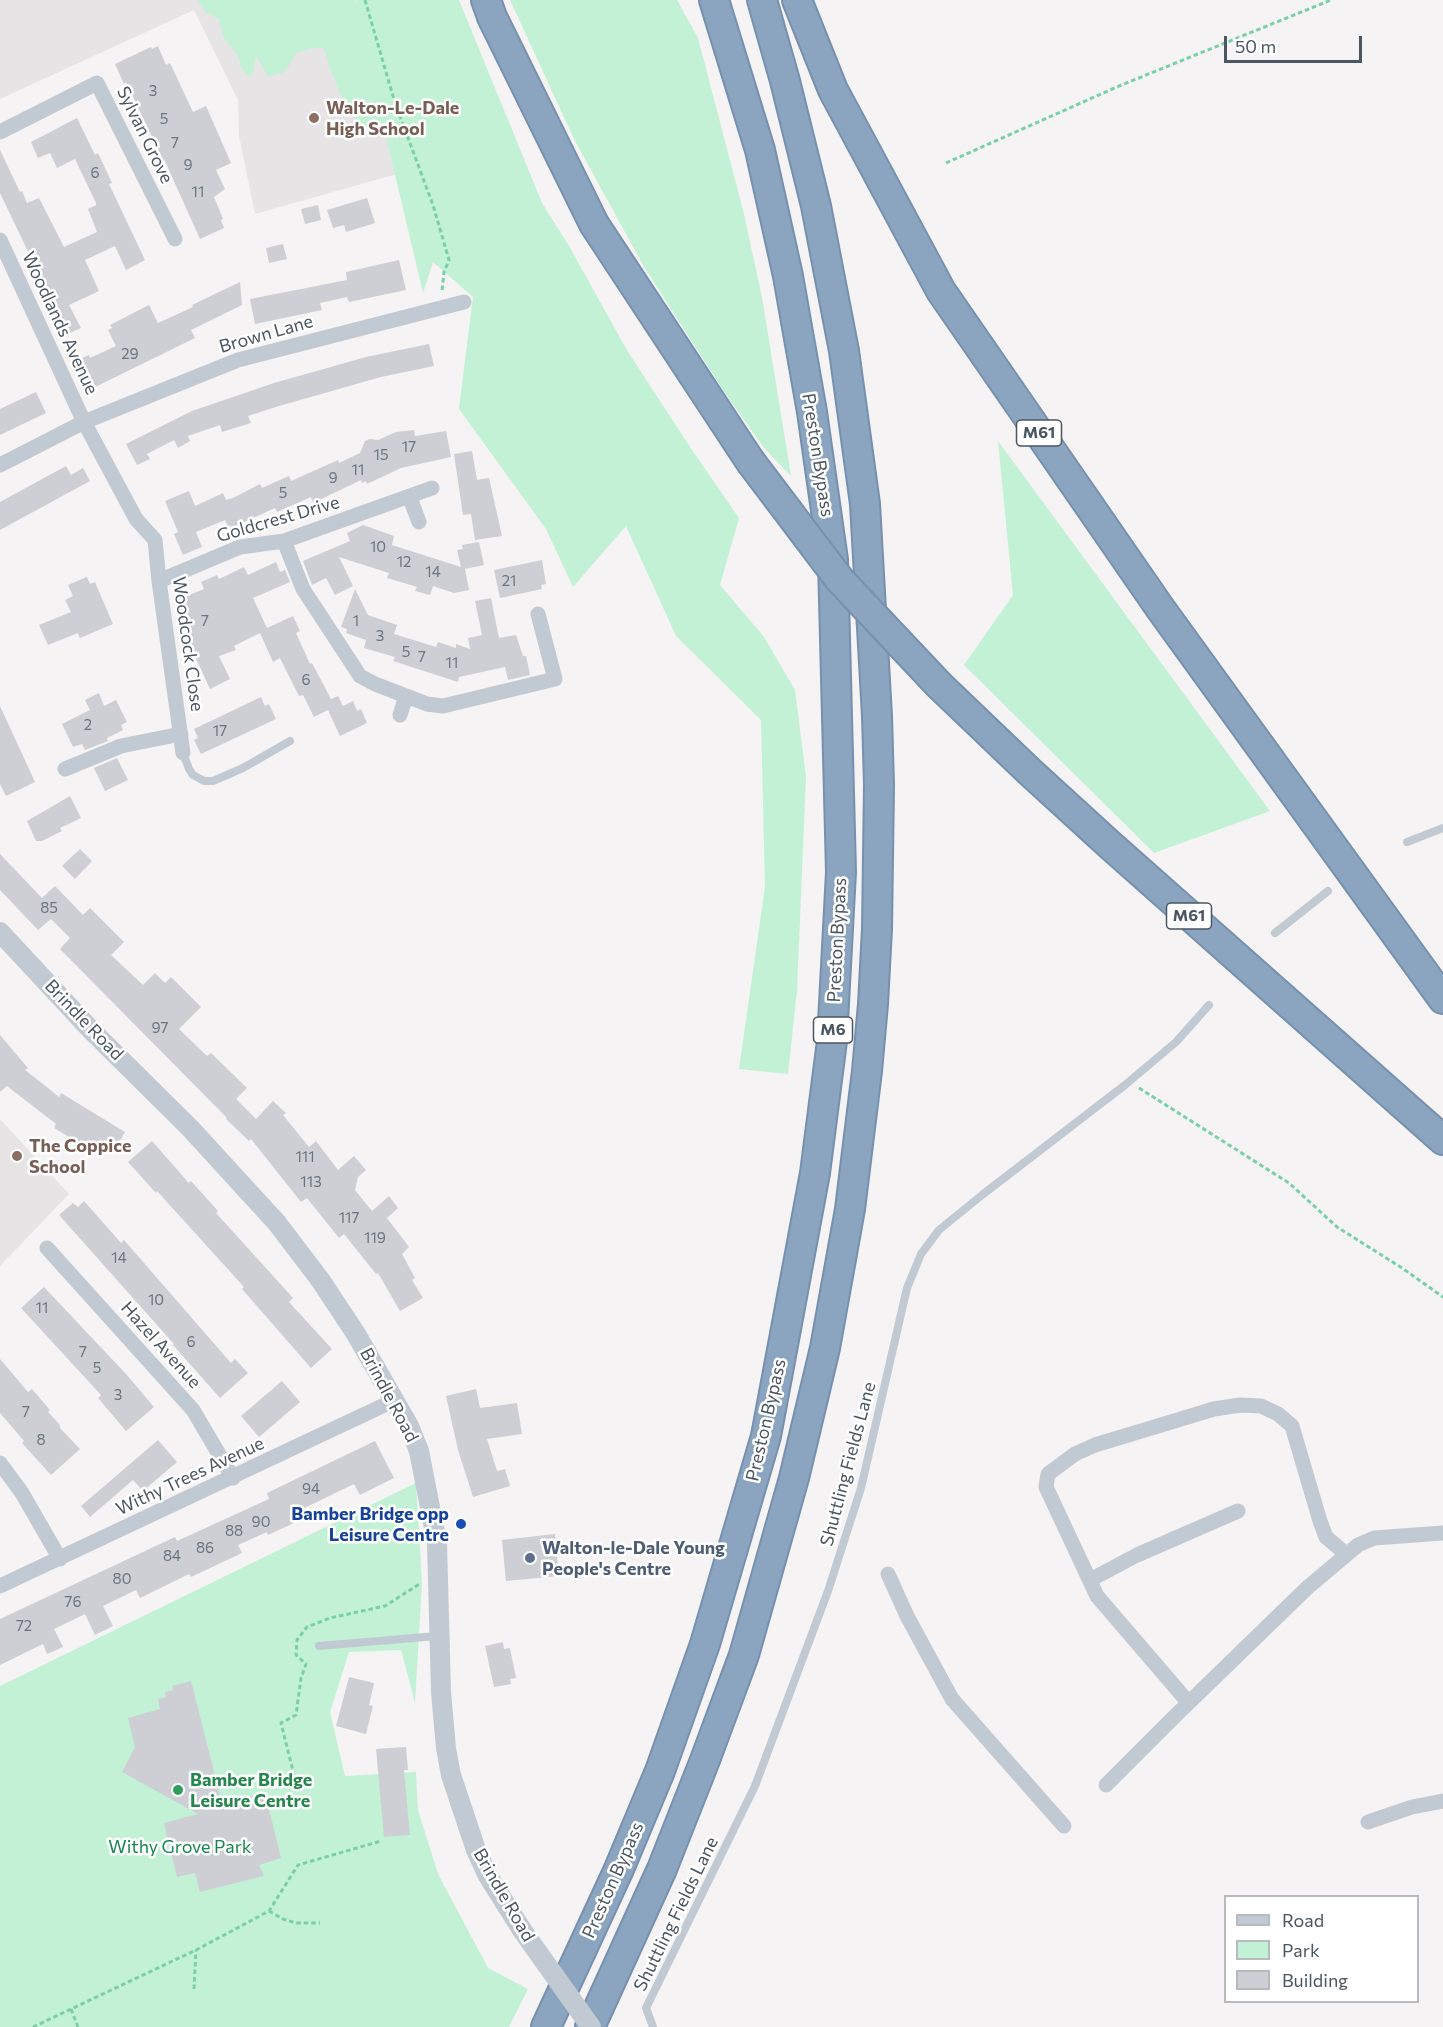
<!DOCTYPE html>
<style>
body{margin:0}
#map{position:relative;width:1443px;height:2027px;overflow:hidden;background:#f5f3f3;font-family:Commissioner,sans-serif}
canvas{display:block}
.legend{position:absolute;left:1224px;top:1895px;width:195px;height:108px;box-sizing:border-box;background:#fff;border:2px solid #b7bbc0;margin:0;padding:8px 10px;list-style:none;font-size:18px;color:#4a5661}
.legend li{display:flex;align-items:center;gap:12px;height:30px}
.legend b{width:30px;border:2px solid #b7bbc0}
.scale{position:absolute;left:1224px;top:36px;width:138px;height:27px;box-sizing:border-box;border:3px solid #4a5661;border-top:0;padding-left:8px;font-size:18px;line-height:21px;white-space:nowrap;color:#4a5661;-webkit-text-stroke:4px #fff;paint-order:stroke}
</style>
<div id="map">
<canvas width="1443" height="2027"></canvas>
<ul class="legend">
<li><b style="height:8px;background:#c1cad2"></b>Road</li>
<li><b style="height:16px;background:#c3f1d5"></b>Park</li>
<li><b style="height:16px;background:#cdcfd5"></b>Building</li>
</ul>
<div class="scale">50 m</div>
</div>
<script>
const g = document.querySelector('canvas').getContext('2d');
g.lineJoin = 'round';
function paint(path, color) { g.fillStyle = color; g.fill(path, 'evenodd'); }
const shape = rows => new Path2D(rows.map(r => 'M' + r).join(''));
function strokePath(path, color, width, dash) { g.strokeStyle = color; g.lineWidth = width; g.lineCap = dash ? 'butt' : 'round'; g.setLineDash(dash || []); g.stroke(path); }
function write(font, color, halo, rows, align = 'center') {
  g.font = font + ' Commissioner,sans-serif'; g.lineWidth = 5; g.setLineDash([]); g.textBaseline = 'middle'; g.strokeStyle = halo; g.fillStyle = color; for (const [text, x, y, turn = 0] of rows) {
    g.save(); g.translate(x, y); g.rotate((+turn || 0) * Math.PI / 180); g.textAlign = isNaN(turn) ? turn : align; if (halo) g.strokeText(text, 0, 0); g.fillText(text, 0, 0); g.restore();
  }
}
const education = shape([
 [0,0,358,0,404,172,255,214,239,136,238,100,194,10,0,99],
 [0,1119,69,1194,0,1266,0,1273]
]);
const green = shape([
 [198,0,355,0,357,2,358,0,459,0,542,203,569,246,628,352,692,450,739,518,720,585,764,637,795,690,806,777,797,990,788,1074,739,1069,765,887,761,720,676,636,626,526,573,587,546,529,459,409,473,297,433,262,423,293,384,128,363,127,346,108,330,68,324,48,313,48,296,53,288,67,282,73,268,76,256,56,253,74,249,76,241,68,238,55,223,37,219,19,205,12],
 [510,0,677,0,698,38,743,210,762,297,791,476,764,448,725,393,643,265,574,139],
 [998,441,1270,811,1154,853,964,665,1013,595],
 [416,1483,422,1582,415,1703,401,1650,349,1652,330,1712,345,1776,416,1772,418,1810,438,1874,488,1968,528,1989,509,2027,0,2027,0,1686]
]);
const building = shape([
 [158,46,166,65,170,63,193,112,206,106,231,163,216,170,225,189,214,197,223,219,221,220,224,228,200,239,164,159,163,160,126,82,124,84,115,64,151,47,152,49],
 [77,118,95,155,98,153,112,183,109,184,145,260,126,270,115,246,85,260,99,291,69,305,81,328,65,335,56,316,58,314,0,193,0,150,20,192,22,191,27,203,39,198,64,247,97,232,88,209,96,205,96,203,75,159,57,168,50,153,38,158,31,142],
 [367,198,375,223,346,232,344,225,333,228,327,210],
 [318,205,321,220,305,224,301,209],
 [283,244,287,259,269,263,266,248],
 [399,260,406,290,349,302,347,297,320,303,322,310,255,324,250,299,347,280,346,272],
 [240,282,242,305,191,330,195,338,89,390,87,386,83,388,77,376,81,374,75,361,89,355,90,358,116,346,108,330,112,328,110,325,149,305,158,323,193,307,192,305],
 [429,344,434,366,381,377,279,406,248,416,251,423,222,432,220,425,188,436,190,441,178,448,174,440,147,454,150,459,137,465,126,444,192,411,274,383,366,357],
 [36,392,46,413,0,435,0,409],
 [414,430,415,436,446,431,451,457,401,468,367,484,366,481,362,483,361,480,317,501,313,502,311,497,277,512,275,508,231,528,231,525,228,527,225,520,196,532,202,547,183,555,174,534,178,532,165,501,189,491,195,506,223,493,226,500,233,498,260,484,262,488,289,476,291,481,338,460,339,463,360,453,365,441,370,439,378,440,396,432],
 [472,451,477,480,489,478,502,536,475,540,471,514,463,515,454,454],
 [66,466,71,475,83,468,90,481,0,530,0,502],
 [363,525,394,536,392,545,461,567,457,550,463,549,462,545,479,542,484,565,465,569,469,590,454,593,433,586,430,595,415,591,417,587,387,578,389,573,339,557,353,586,335,595,326,578,312,585,303,561,350,541,347,533],
 [542,560,546,584,541,585,542,589,500,598,494,570],
 [276,562,280,572,285,570,290,582,253,598,267,628,293,616,300,631,296,633,310,664,312,663,331,699,338,696,343,706,353,701,357,711,361,709,367,723,340,736,328,710,314,717,303,695,299,696,280,658,273,662,260,633,234,646,236,650,219,656,230,679,210,689,189,643,193,642,188,631,190,630,177,600,204,589,201,582,217,575,219,579,244,567,248,575],
 [87,577,90,584,95,582,113,624,80,638,78,633,48,645,39,625,71,612,65,600,73,596,68,585],
 [355,589,368,615,397,625,394,634,436,647,438,642,456,648,456,644,470,649,468,638,482,635,475,601,491,598,499,638,516,635,523,656,526,656,530,675,508,680,505,667,459,677,458,682,393,661,395,657,364,648,366,640,346,633,347,629,341,627],
 [99,693,104,706,116,700,127,722,121,725,123,730,107,738,108,741,85,750,82,744,73,747,62,724,90,710,85,700],
 [261,697,265,706,269,704,276,719,201,754,194,740,198,738,194,729],
 [0,706,35,782,6,796,0,784],
 [117,758,128,780,105,791,94,768],
 [70,796,81,818,60,828,62,831,42,841,36,841,27,821],
 [80,849,92,861,75,879,62,866],
 [0,854,42,898,55,886,83,915,90,908,124,942,111,955,143,985,155,973,165,983,171,977,201,1007,179,1029,207,1056,211,1053,247,1088,236,1099,256,1119,273,1101,286,1113,283,1115,309,1147,316,1141,338,1170,354,1156,366,1170,358,1177,355,1190,372,1211,389,1196,398,1208,387,1218,409,1247,402,1254,415,1278,412,1280,423,1298,400,1311,378,1273,376,1274,344,1234,339,1238,307,1198,301,1202,251,1139,249,1141,226,1119,227,1118,60,949,70,938,51,919,38,930,0,890],
 [0,1035,28,1068,25,1070,43,1084,59,1097,61,1093,125,1132,113,1153,102,1147,98,1154,54,1128,56,1124,7,1086,0,1092],
 [152,1141,189,1183,191,1181,218,1211,216,1213,293,1298,289,1302,332,1349,311,1368,242,1289,244,1287,157,1191,156,1193,128,1162],
 [84,1201,121,1243,124,1240,231,1363,235,1359,248,1373,220,1398,173,1345,174,1344,59,1215,73,1203,78,1207],
 [44,1287,126,1374,154,1407,126,1431,98,1398,101,1395,21,1308],
 [0,1359,28,1392,32,1389,50,1410,48,1412,60,1425,60,1428,80,1449,51,1475,22,1443,24,1441,0,1413],
 [282,1381,300,1402,259,1437,241,1416],
 [476,1389,480,1408,517,1403,522,1434,487,1439,497,1471,505,1469,510,1486,473,1497,458,1450,446,1396],
 [158,1440,177,1462,143,1491,133,1480,90,1517,81,1506],
 [375,1441,394,1478,360,1495,354,1484,290,1515,294,1523,268,1535,267,1532,238,1545,242,1553,191,1577,189,1574,140,1598,136,1590,103,1606,113,1626,95,1635,85,1614,54,1629,63,1647,47,1654,43,1644,0,1665,0,1619,175,1537,177,1541,269,1499,267,1493],
 [555,1534,559,1576,506,1581,502,1540],
 [503,1642,504,1649,510,1648,516,1678,510,1679,511,1684,494,1687,485,1646],
 [349,1677,374,1683,369,1705,373,1706,366,1734,336,1726],
 [191,1681,222,1803,265,1793,281,1858,259,1865,264,1876,200,1892,195,1873,177,1877,164,1823,198,1814,122,1772,135,1747,128,1718,160,1709,158,1699,166,1697,165,1692,173,1690,172,1686],
 [406,1747,408,1770,404,1770,410,1835,384,1837,376,1749]
]);
const path = shape([
 [365,0,395,103,433,205,449,260,444,272,442,291],
 [946,163,1119,86,1331,0],
 [1139,1088,1289,1183,1337,1227,1402,1268,1443,1297],
 [279,1780,294,1775,281,1723,296,1715,301,1678,306,1664,296,1655,297,1640,307,1627,330,1618,385,1606,421,1583],
 [269,1911,283,1919,296,1923,320,1923],
 [194,1989,196,1950],
 [71,2009,78,2027],
 [33,2027,196,1950,269,1911,298,1865,381,1841]
]);
const service = shape([
 [183,753,189,769,193,775,204,781,213,781,243,768,290,741],
 [1407,842,1443,828],
 [1275,933,1328,891],
 [319,1646,437,1636],
 [653,2027,646,2008,755,1786,828,1591,861,1488,907,1288,921,1254,939,1230,982,1195,1125,1085,1176,1042,1209,1005]
]);
const minor = shape([
 [0,132,97,83,175,239],
 [0,240,84,422,136,519,155,540,159,581,183,753],
 [0,465,84,422,238,360,464,302],
 [410,498,419,522],
 [284,541,303,589,360,676,375,684,427,704,443,706,555,679,538,614],
 [159,581,240,547,284,541,432,488],
 [400,715,406,696],
 [65,769,121,746,181,734],
 [47,1248,193,1410,233,1478],
 [0,1463,22,1493,60,1559],
 [888,1574,907,1616,952,1699,1064,1826],
 [1090,1580,1137,1555,1238,1511],
 [0,1586,395,1400],
 [1188,1702,1097,1596,1046,1487,1048,1474,1075,1454,1095,1445,1214,1409,1240,1405,1261,1406,1278,1414,1292,1426,1320,1521,1326,1537,1346,1554],
 [1106,1785,1173,1718,1307,1588,1358,1545,1374,1538,1443,1533],
 [1368,1822,1412,1807,1443,1801]
]);
const tertiary = shape([
 [0,932,91,1030,190,1128,277,1223,321,1281,356,1334,409,1426,419,1451,437,1543,441,1692,446,1748,451,1775,476,1850,488,1876,522,1930]
]);
const motorway = shape([
 [486,0,492,17,594,224,750,461],
 [797,0,833,90,941,291,1160,608,1443,999],
 [939,685,1030,772,1110,845,1443,1140],
 [546,2027,619,1869,660,1771,705,1644,766,1436,815,1173,832,1041,841,872,833,560,812,412,788,276,760,150,714,0],
 [590,2027,662,1869,705,1760,744,1655,794,1478,825,1348,850,1209,867,1071,873,1004,877,929,879,785,877,716,865,504,844,351,816,206,785,81,762,0]
]);
const tertiaryBridge = shape([
 [522,1930,591,2027]
]);
const motorwayBridge = shape([
 [750,461,840,580,939,685]
]);
const markers = [
 [314,118,6,"#8d6e63"],
 [17,1156,6,"#8d6e63"],
 [461,1524,6,"#1a4fb4"],
 [530,1558,6,"#5c6f8a"],
 [178,1790,6,"#2e9e5b"]
];
const numberNames = [
 ["3",153,91],
 ["5",164,119],
 ["7",175,143],
 ["9",188,165],
 ["6",95,173],
 ["11",198,192],
 ["29",130,354],
 ["17",409,447],
 ["15",381,455],
 ["11",358,470],
 ["9",333,478],
 ["5",283,493],
 ["10",378,547],
 ["12",404,562],
 ["14",433,572],
 ["21",509,581],
 ["7",205,621],
 ["1",356,621],
 ["3",380,636],
 ["5",406,652],
 ["7",422,657],
 ["11",452,663],
 ["6",306,680],
 ["2",88,725],
 ["17",220,731],
 ["85",49,908],
 ["97",160,1028],
 ["111",305,1157],
 ["113",311,1182],
 ["117",349,1218],
 ["119",375,1238],
 ["14",119,1258],
 ["10",156,1300],
 ["11",42,1308],
 ["6",191,1342],
 ["7",83,1352],
 ["5",97,1368],
 ["3",118,1395],
 ["7",26,1412],
 ["8",41,1440],
 ["94",311,1489],
 ["90",261,1522],
 ["88",234,1531],
 ["86",205,1548],
 ["84",172,1556],
 ["80",122,1579],
 ["76",73,1602],
 ["72",24,1626]
];
const shields = [
 [1039,433,45],
 [1189,916,45],
 [833,1030,39]
];
const shieldNames = [
 ["M61",1039,433],
 ["M61",1189,916],
 ["M6",833,1030]
];
const educationNames = [
 ["Walton-Le-Dale",326,108],
 ["High School",326,129],
 ["The Coppice",29,1146],
 ["School",29,1167]
];
const streetNames = [
 ["Sylvan Grove",145,135,64],
 ["Woodlands Avenue",60,323,65],
 ["Brown Lane",266,334,-16],
 ["Preston Bypass",818,455,81],
 ["Goldcrest Drive",278,519,-16],
 ["Woodcock Close",188,644,82],
 ["Preston Bypass",837,940,-87],
 ["Brindle Road",84,1020,46],
 ["Hazel Avenue",161,1345,48],
 ["Brindle Road",389,1395,62],
 ["Preston Bypass",766,1420,-77],
 ["Shuttling Fields Lane",848,1464,-75],
 ["Withy Trees Avenue",190,1476,-25],
 ["Preston Bypass",613,1880,-66],
 ["Brindle Road",504,1895,60],
 ["Shuttling Fields Lane",676,1914,-64]
];
const transitNames = [
 ["Bamber Bridge opp",449,1514],
 ["Leisure Centre",449,1535]
];
const serviceNames = [
 ["Walton-le-Dale Young",542,1548],
 ["People's Centre",542,1569]
];
const leisureNames = [
 ["Bamber Bridge",190,1780],
 ["Leisure Centre",190,1801]
];
const parkNames = [
 ["Withy Grove Park",180,1847]
];
paint(education, '#e6e4e5');
paint(green, '#c3f1d5');
paint(building, '#cdcfd5');
strokePath(motorway, '#7690ad', 32);
strokePath(path, '#7ad0a6', 3, [4.5, 3]);
strokePath(service, '#c1cad2', 8);
strokePath(minor, '#c1cad2', 15);
strokePath(tertiary, '#c1cad2', 20);
strokePath(motorway, '#8ba5c1', 28);
strokePath(motorwayBridge, '#7690ad', 32, []);
strokePath(tertiaryBridge, '#c1cad2', 20);
strokePath(motorwayBridge, '#8ba5c1', 28);
for (const [x, y, r, color] of markers) { const dot = new Path2D(); dot.arc(x, y, r, 0, 2 * Math.PI); g.fillStyle = color; g.fill(dot); strokePath(dot, '#fff', 2); }
write('15px', '#6b747e', null, numberNames);
for (const [x, y, w] of shields) { const box = new Path2D(); box.roundRect(x - w / 2, y - 13, w, 26, 4.5); g.fillStyle = '#fff'; g.fill(box); strokePath(box, '#4a5661', 1.5); }
write('bold 16px', '#4a5661', null, shieldNames);
write('bold 18px', '#785e54', '#fff', educationNames, 'left');
write('18px', '#4a5661', '#fff', streetNames);
write('bold 18px', '#164399', '#fff', transitNames, 'right');
write('bold 18px', '#4e5e75', '#fff', serviceNames, 'left');
write('bold 18px', '#27864d', '#fff', leisureNames, 'left');
write('18px', '#17864f', '#fff', parkNames);
</script>
